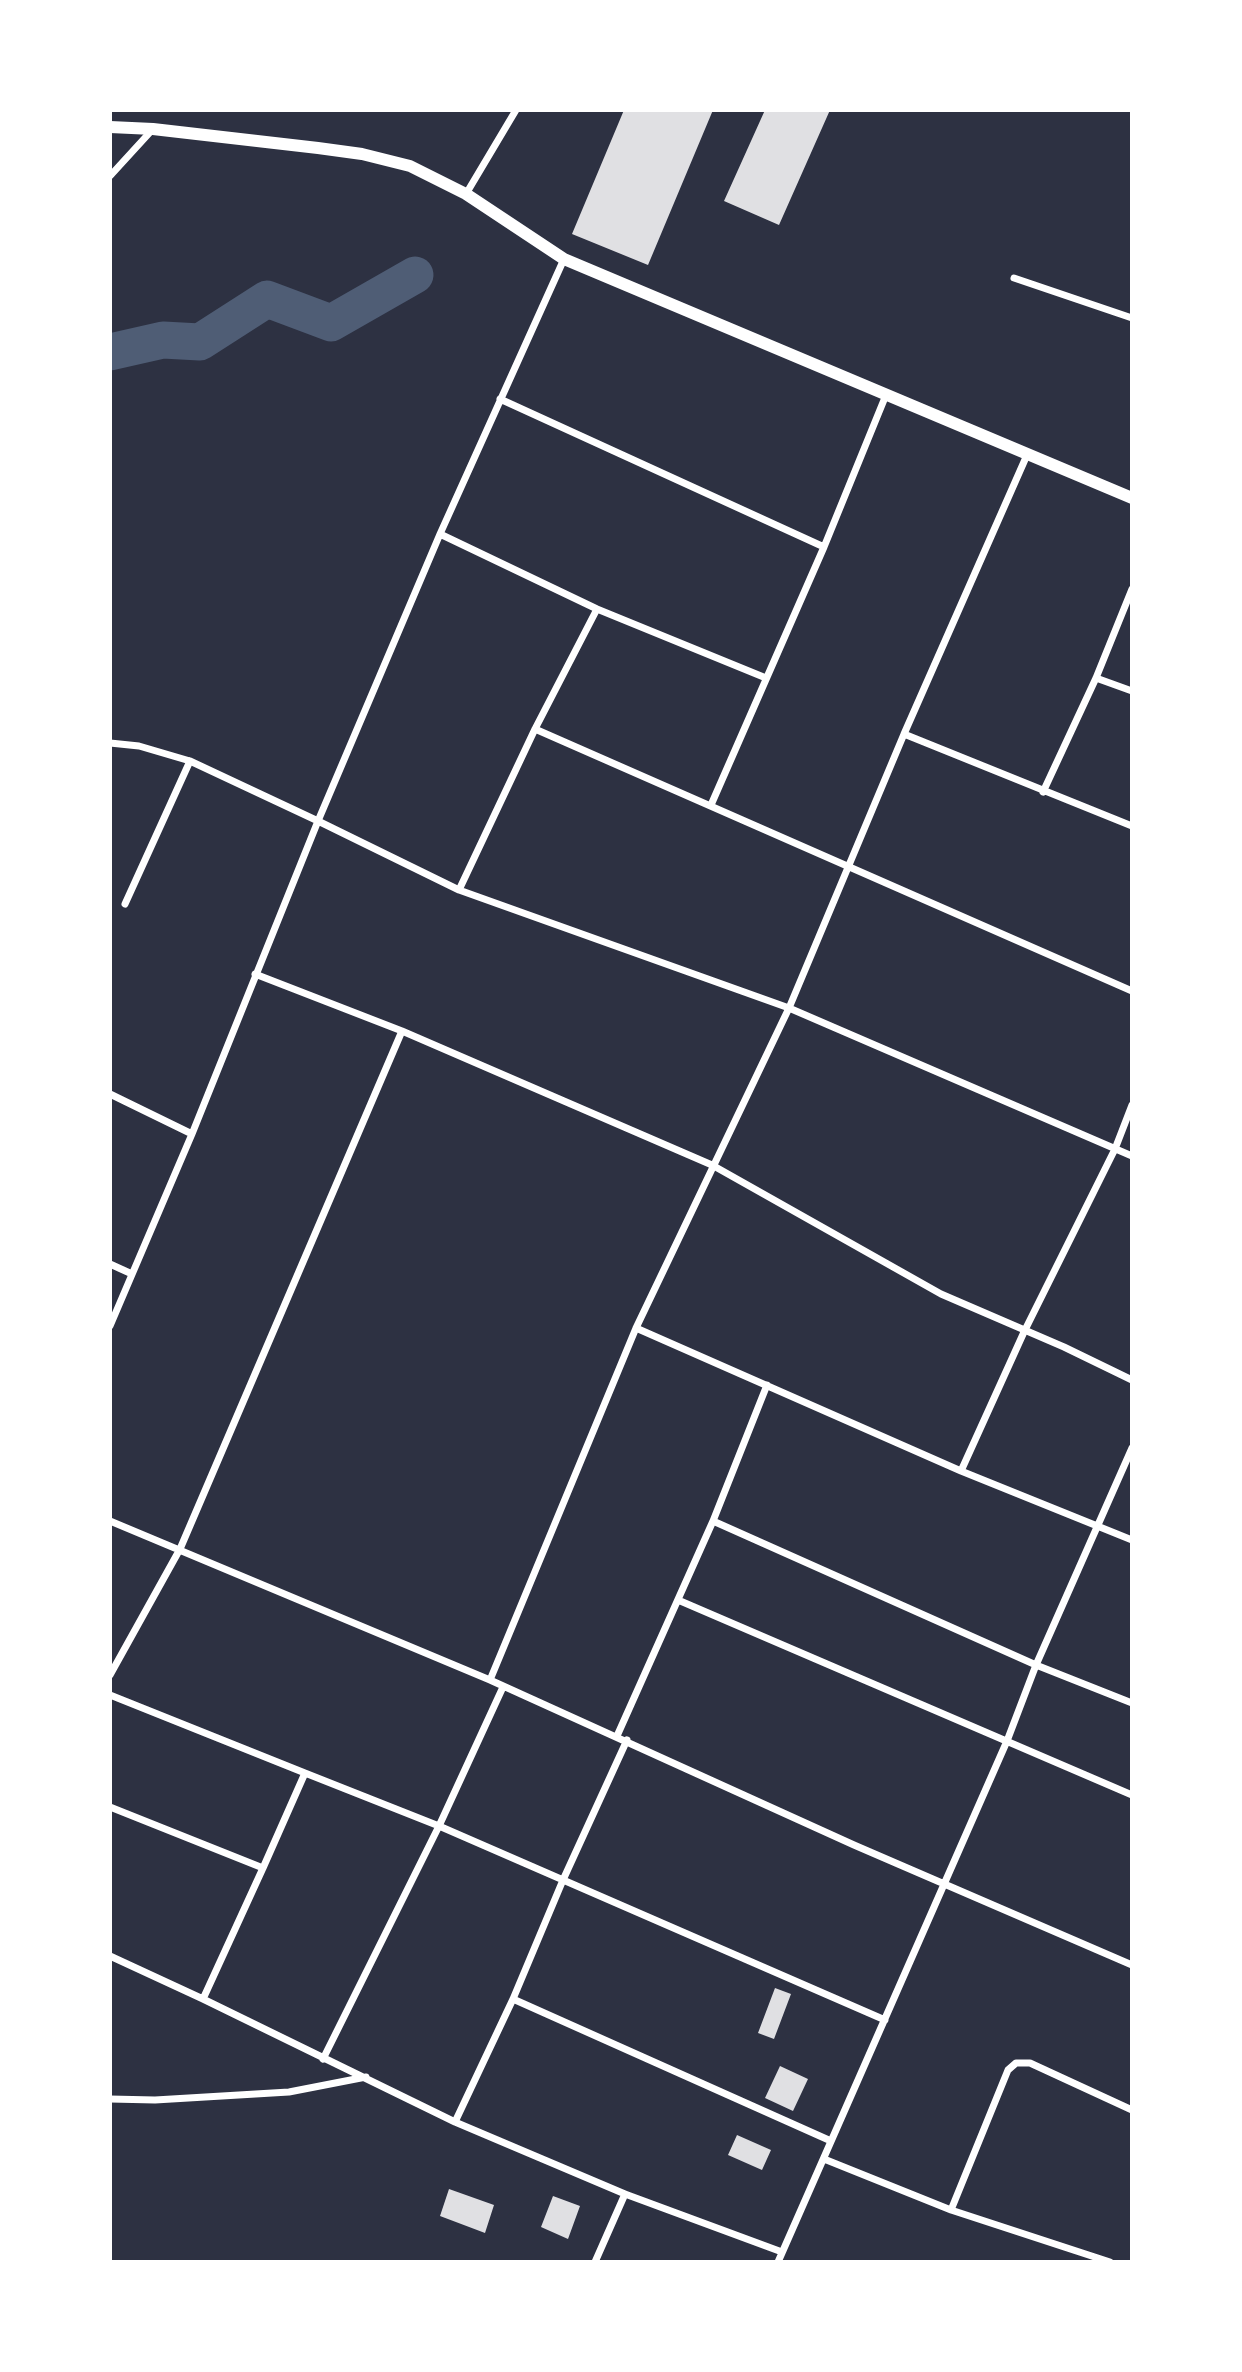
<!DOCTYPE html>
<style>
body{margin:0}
#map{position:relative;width:1242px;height:2372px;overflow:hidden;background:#2d3142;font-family:Lato,sans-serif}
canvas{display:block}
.frame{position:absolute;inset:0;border:112px solid #fff;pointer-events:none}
</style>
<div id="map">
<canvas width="1242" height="2372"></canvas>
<div class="frame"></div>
</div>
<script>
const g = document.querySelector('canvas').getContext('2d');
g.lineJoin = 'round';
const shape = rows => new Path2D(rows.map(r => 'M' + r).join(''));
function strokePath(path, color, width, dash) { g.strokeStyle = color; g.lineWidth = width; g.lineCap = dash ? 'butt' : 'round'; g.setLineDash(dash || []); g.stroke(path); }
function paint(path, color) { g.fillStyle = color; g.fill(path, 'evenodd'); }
const river = shape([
 [110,352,163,340,200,342,267,299,331,323,415,275]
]);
const building = shape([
 [624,110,713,110,648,265,572,234],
 [765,110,830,110,779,225,724,201],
 [775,1988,791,1994,774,2039,758,2033],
 [780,2066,808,2079,793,2111,765,2098],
 [737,2135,771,2150,762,2170,728,2155],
 [449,2189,494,2205,485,2233,440,2216],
 [553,2196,580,2206,568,2239,541,2227]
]);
const minor = shape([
 [110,176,153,129],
 [466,194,516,110],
 [1014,278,1132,318],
 [500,399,824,547],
 [1027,455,904,734,1132,826],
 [440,534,597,609,766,678],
 [1096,678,1132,691],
 [535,729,1132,991],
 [110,743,139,746,190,761,318,821,459,890,789,1008,1132,1156],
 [1043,792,1096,678,1132,589],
 [711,805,824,547,886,395],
 [459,890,535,729,597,609],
 [125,904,190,761],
 [255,974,402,1031,712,1165,941,1294,1064,1347,1132,1380],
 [110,1094,192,1134],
 [110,1264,132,1274],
 [110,1326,192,1134,318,821,440,534,564,259],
 [636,1328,961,1471,1132,1540],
 [961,1471,1024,1332,1115,1149,1132,1105],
 [110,1521,490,1680,854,1845,1132,1965],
 [713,1521,1036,1665,1132,1703],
 [678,1600,1132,1795],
 [110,1675,180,1549,402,1031],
 [490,1680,636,1328,789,1008,904,734],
 [110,1695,305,1773],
 [617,1736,713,1521,767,1385],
 [110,1807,263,1868,203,1999,455,2122,625,2194,782,2252],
 [263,1868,305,1773,439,1826,503,1687],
 [110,1956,203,1999],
 [513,1999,831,2141],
 [323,2059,439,1826,885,2020],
 [110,2099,155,2100,289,2092,366,2077],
 [455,2122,513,1999,563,1880,627,1740],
 [824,2159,951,2210,1110,2262],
 [951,2210,1008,2070,1016,2063,1030,2063,1132,2110],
 [595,2262,625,2194],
 [778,2262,1007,1741,1036,1665,1132,1448]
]);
const tertiary = shape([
 [110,127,153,129,318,148,362,154,410,166,466,194,564,259,1132,498]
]);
strokePath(river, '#4f5d75', 37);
paint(building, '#e0e0e3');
strokePath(minor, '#fff', 7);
strokePath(tertiary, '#fff', 12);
</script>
